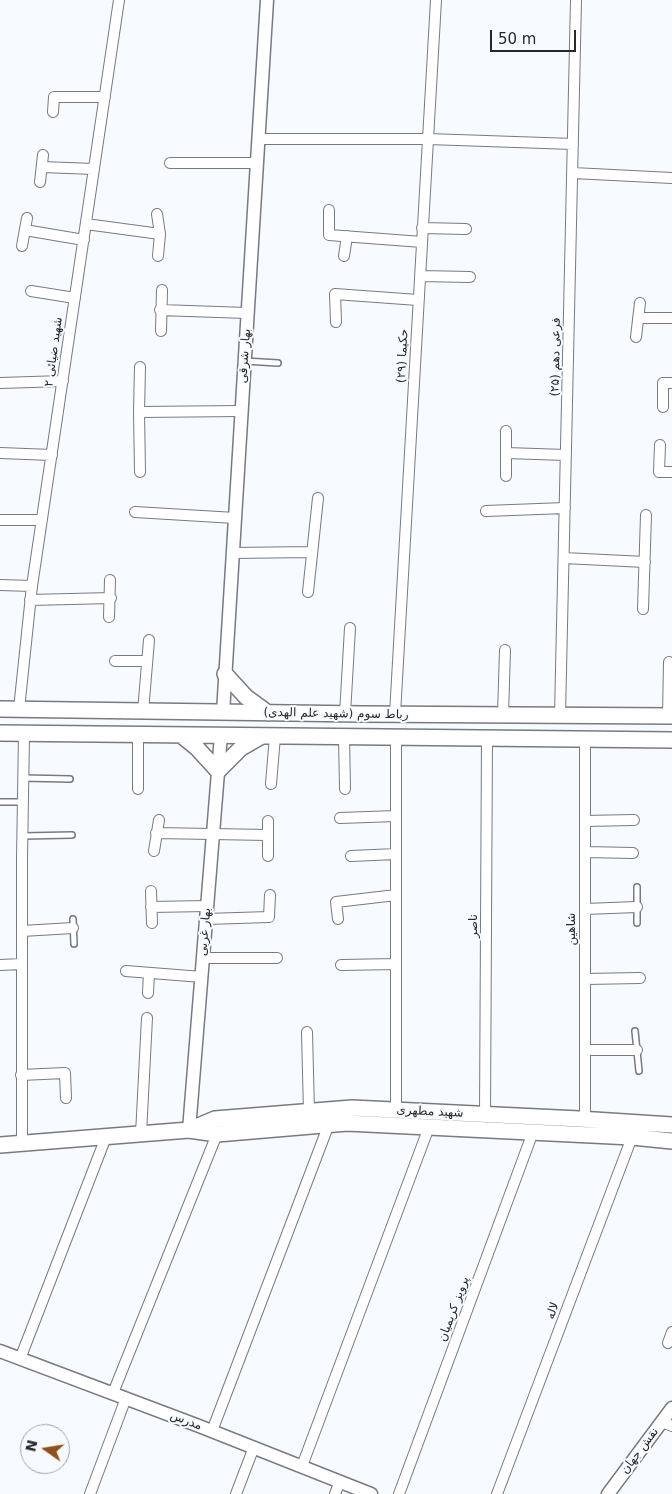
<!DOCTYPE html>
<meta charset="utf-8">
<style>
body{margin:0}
#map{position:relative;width:672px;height:1494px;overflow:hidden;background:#f7fafe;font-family:"DejaVu Sans",sans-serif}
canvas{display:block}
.north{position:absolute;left:20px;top:1424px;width:50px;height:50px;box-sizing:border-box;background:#f7fafe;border:1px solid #a3a6a9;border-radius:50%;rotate:283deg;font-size:14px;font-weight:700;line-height:20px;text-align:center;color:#26282a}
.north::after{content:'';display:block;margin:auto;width:18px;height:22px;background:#905019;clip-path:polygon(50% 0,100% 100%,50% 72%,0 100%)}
.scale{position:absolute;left:490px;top:30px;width:86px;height:22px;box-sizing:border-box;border:2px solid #26282a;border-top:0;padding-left:6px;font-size:15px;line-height:18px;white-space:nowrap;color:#26282a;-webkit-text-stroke:4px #f7fafe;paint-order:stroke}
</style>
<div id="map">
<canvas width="672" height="1494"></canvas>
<div class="north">N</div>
<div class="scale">50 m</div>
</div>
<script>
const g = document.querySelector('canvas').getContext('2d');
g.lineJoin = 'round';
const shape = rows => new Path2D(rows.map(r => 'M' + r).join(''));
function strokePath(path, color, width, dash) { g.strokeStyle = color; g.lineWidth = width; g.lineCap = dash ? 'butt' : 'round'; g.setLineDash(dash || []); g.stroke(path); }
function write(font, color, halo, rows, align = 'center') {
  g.font = font + ' "DejaVu Sans","Noto Sans Arabic",sans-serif'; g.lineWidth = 4; g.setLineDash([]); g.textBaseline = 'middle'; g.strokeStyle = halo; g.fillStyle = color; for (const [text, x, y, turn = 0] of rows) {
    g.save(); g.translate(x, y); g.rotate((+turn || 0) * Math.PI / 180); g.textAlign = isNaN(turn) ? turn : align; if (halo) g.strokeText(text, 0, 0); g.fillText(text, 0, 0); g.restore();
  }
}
const service = shape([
 [245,361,278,363],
 [23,778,70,779],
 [0,802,23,802],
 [23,836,72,835],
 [637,887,637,923],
 [73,919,74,944],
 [635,1031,639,1071]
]);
const minor = shape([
 [53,112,54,97,105,97],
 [258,139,428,139,573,144],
 [170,163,257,163],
 [42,167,94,169],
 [573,173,672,178],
 [40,182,43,155],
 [329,210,329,235,422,242],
 [157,214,160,234,158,256],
 [86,224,160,234],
 [422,228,466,229],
 [25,230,84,240],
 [22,246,27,218],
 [344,256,347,236],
 [420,276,470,277],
 [31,291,75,298],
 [160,310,247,313],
 [638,318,672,318],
 [336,322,335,294,418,300],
 [161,331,162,290],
 [636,337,640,303],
 [0,383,63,381],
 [663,407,663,383,672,383],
 [139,412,241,411],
 [506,431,506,476],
 [660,445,659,472,672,472],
 [0,453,52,455],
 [506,453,566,455],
 [140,472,139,412,140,367],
 [486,511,565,508],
 [135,512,235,518],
 [0,520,42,520],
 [232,553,312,552],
 [564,558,645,562],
 [0,585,32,586],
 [308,592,318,498],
 [30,600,111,598],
 [643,609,646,515],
 [109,617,110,580],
 [115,661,147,661],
 [19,709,32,586,119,0],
 [143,712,149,640],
 [345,714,350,628],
 [395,714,436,0],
 [503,715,505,650],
 [560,715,576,0],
 [668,716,669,662],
 [344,736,345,789],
 [585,739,585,1119],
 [271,784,275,736],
 [138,789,138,734],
 [340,818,396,816],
 [268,821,268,856],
 [585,821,634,820],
 [156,833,268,835],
 [154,851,159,820],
 [585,852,633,853],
 [351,856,396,854],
 [151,891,152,923],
 [151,907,207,906],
 [585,909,637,907],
 [206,919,269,917,270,895],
 [338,919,336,902,396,895],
 [22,931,73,928],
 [203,958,277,958],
 [0,965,22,964],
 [341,965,396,964],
 [126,971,202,977],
 [585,979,640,978],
 [148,993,149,973],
 [307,1032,309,1112],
 [585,1050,637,1050],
 [21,1075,65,1073,66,1098],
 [396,1110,396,737],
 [485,1114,487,738],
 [141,1134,147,1018],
 [22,1143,22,859,24,734],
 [668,1343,672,1332],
 [20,1359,106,1137],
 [113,1393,217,1134],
 [662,1422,672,1426],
 [212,1431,329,1124],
 [302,1466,429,1127],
 [90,1494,126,1398],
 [236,1494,254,1447],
 [335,1494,340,1481],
 [399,1494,533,1132],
 [497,1494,632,1137]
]);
const tertiary = shape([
 [223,713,267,0],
 [189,1130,221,735],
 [0,1351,199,1426,371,1494],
 [608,1494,672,1408]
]);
const secondary = shape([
 [225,674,246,697,268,713],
 [0,709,362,714,672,716],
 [0,733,672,740],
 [181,735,197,748,218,771,241,748,262,736],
 [189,1130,215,1119,352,1108,579,1119,672,1125],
 [0,1145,189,1130,217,1134,347,1123,632,1137,672,1141]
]);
const streetNames = [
 ["شهید ضیائی ۲",54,352,-82],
 ["بهار شرقی",245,356,-86],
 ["حکیما (۲۹)",403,356,-87],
 ["فرعی دهم (۲۵)",556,357,-89],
 ["رباط سوم (شهید علم الهدی)",336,714,1],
 ["ناصر",474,926,-90],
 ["شاهین",572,929,-90],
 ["بهار غربی",205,932,-85],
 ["شهید مطهری",430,1112,3],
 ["پرویز کریمیان",454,1309,-70],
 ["لاله",553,1311,-69],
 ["مدرس",186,1421,21],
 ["نقش جهان",640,1451,-53]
];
strokePath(service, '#777b81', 8);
strokePath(minor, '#777b81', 12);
strokePath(tertiary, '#777b81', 15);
strokePath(secondary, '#777b81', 18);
strokePath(service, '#fff', 5);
strokePath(minor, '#fff', 10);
strokePath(tertiary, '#fff', 12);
strokePath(secondary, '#fff', 15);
write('12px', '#26282a', '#f7fafe', streetNames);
</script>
